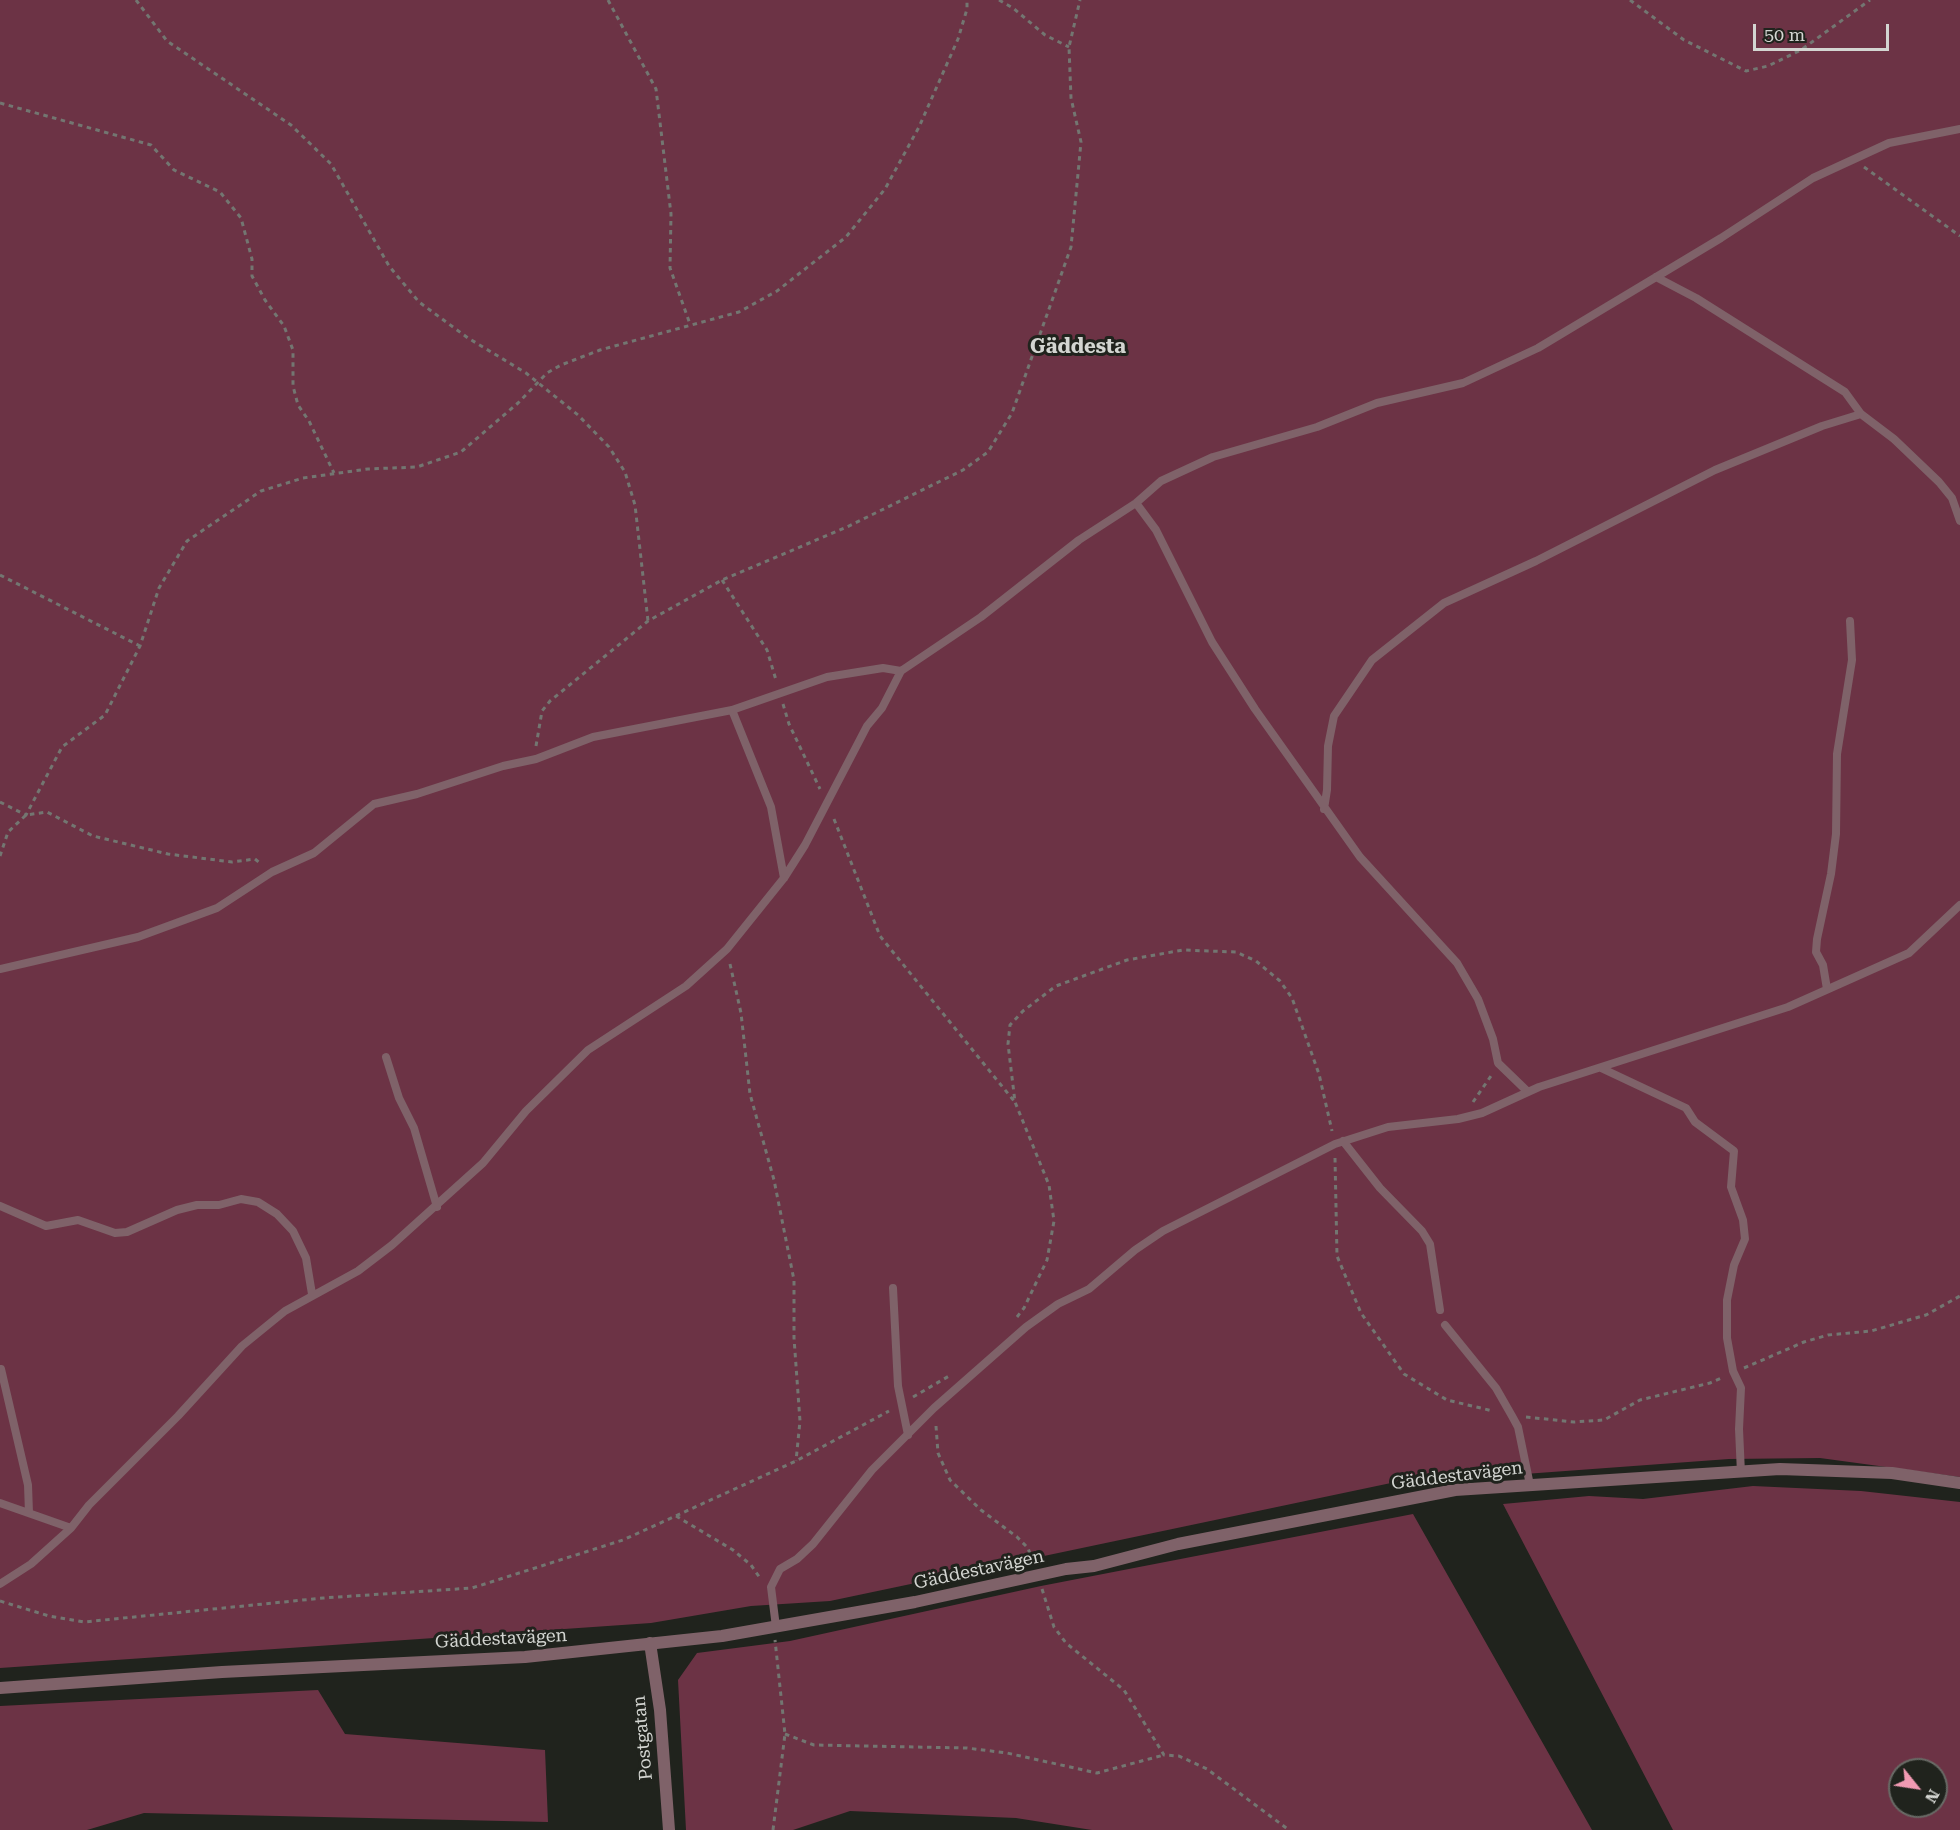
<!DOCTYPE html>
<meta charset="utf-8">
<style>
body{margin:0}
#map{position:relative;width:1960px;height:1830px;overflow:hidden;background:#20231d;font-family:"Roboto Serif",serif}
canvas{display:block}
.north{position:absolute;left:1888px;top:1758px;width:60px;height:60px;box-sizing:border-box;background:#20231d;border:2px solid #686a65;border-radius:50%;rotate:120deg;font-size:16px;font-weight:700;line-height:24px;text-align:center;color:#d3d5d1}
.north::after{content:'';display:block;margin:auto;width:21px;height:27px;background:#f19ab3;clip-path:polygon(50% 0,100% 100%,50% 72%,0 100%)}
.scale{position:absolute;left:1753px;top:24px;width:136px;height:27px;box-sizing:border-box;border:3px solid #d3d5d1;border-top:0;padding-left:8px;font-size:18px;line-height:21px;white-space:nowrap;color:#d3d5d1;-webkit-text-stroke:4px #20231d;paint-order:stroke}
</style>
<div id="map">
<canvas width="1960" height="1830"></canvas>
<div class="north">N</div>
<div class="scale">50 m</div>
</div>
<script>
const g = document.querySelector('canvas').getContext('2d');
g.lineJoin = 'round';
function paint(path, color) { g.fillStyle = color; g.fill(path, 'evenodd'); }
const shape = rows => new Path2D(rows.map(r => 'M' + r).join(''));
function strokePath(path, color, width, dash) { g.strokeStyle = color; g.lineWidth = width; g.lineCap = dash ? 'butt' : 'round'; g.setLineDash(dash || []); g.stroke(path); }
function write(font, color, halo, rows, align = 'center') {
  g.font = font + ' "Roboto Serif",serif'; g.lineWidth = 6; g.setLineDash([]); g.textBaseline = 'middle'; g.strokeStyle = halo; g.fillStyle = color; for (const [text, x, y, turn = 0] of rows) {
    g.save(); g.translate(x, y); g.rotate((+turn || 0) * Math.PI / 180); g.textAlign = isNaN(turn) ? turn : align; if (halo) g.strokeText(text, 0, 0); g.fillText(text, 0, 0); g.restore();
  }
}
const green = shape([
 [0,0,1960,0,1960,1477,1820,1458,1729,1459,1470,1478,1410,1479,830,1601,751,1606,651,1623,0,1668],
 [1753,1486,1861,1491,1960,1502,1960,1830,1673,1830,1503,1504,1589,1496,1643,1499],
 [1900,1770,1936,1770,1936,1806,1900,1806],
 [1413,1514,1592,1830,1092,1830,1016,1818,850,1811,793,1830,686,1830,678,1680,697,1653,790,1641,1041,1586],
 [318,1690,345,1734,545,1750,548,1822,144,1813,87,1830,0,1830,0,1706]
]);
const path = shape([
 [136,0,167,41,291,125,331,164,389,266,419,302,468,338,526,373,578,415,609,447,625,472,635,505,648,621],
 [608,0,656,89,671,214,670,268,690,324],
 [999,0,1013,8,1045,35,1069,47],
 [1630,0,1684,40,1746,71,1768,66,1801,50,1870,0],
 [0,103,151,145,174,170,220,192,241,218,252,259,252,276,265,300,284,326,293,350,293,386,298,405,309,421,334,473],
 [1864,167,1960,236],
 [0,575,140,646],
 [722,580,767,650,776,680],
 [783,704,789,724,820,789],
 [536,746,542,711,550,701,648,621,722,580,847,527,963,470,988,452,1012,413,1071,247,1081,142,1071,98,1069,47,1080,0],
 [0,802,26,815,62,747,105,715,140,646,159,588,187,541,261,491,303,478,368,469,417,467,461,452,518,403,547,373,561,365,600,350,739,312,777,291,846,237,885,189,919,127,958,39,967,9,967,0],
 [834,819,880,936,1014,1101],
 [0,856,8,832,26,815,47,812,93,836,168,854,232,862,255,859,261,864],
 [730,964,741,1013,750,1094,774,1180,794,1280,794,1338,800,1421,796,1461],
 [1473,1102,1493,1073],
 [1335,1158,1337,1256,1361,1313,1404,1374,1447,1400,1493,1411],
 [1017,1317,1024,1308,1047,1260,1054,1221,1049,1185,1015,1102,1008,1044,1010,1025,1023,1011,1056,986,1127,960,1183,950,1236,952,1256,961,1280,981,1292,998,1319,1074,1332,1131],
 [1744,1368,1804,1342,1828,1335,1871,1331,1926,1315,1960,1296],
 [913,1397,949,1376],
 [1526,1417,1574,1422,1604,1420,1640,1400,1710,1383,1724,1377],
 [936,1426,938,1453,950,1480,981,1510,1017,1537,1028,1548,1033,1563],
 [676,1516,733,1550,751,1565,760,1578],
 [1042,1589,1054,1627,1066,1643,1124,1690,1164,1755,1179,1756,1207,1769,1289,1830],
 [0,1601,49,1616,84,1622,323,1598,472,1588,623,1540,796,1461,889,1411],
 [785,1734,814,1745,967,1748,1007,1753,1097,1773,1164,1755],
 [773,1830,785,1734,775,1640]
]);
const service = shape([
 [1656,277,1696,298,1845,392,1861,414,1894,439,1939,482,1952,498,1960,521],
 [1136,503,1156,530,1212,642,1255,709,1360,857,1457,963,1478,999,1493,1039,1498,1063,1528,1092],
 [732,710,771,807,784,878],
 [1324,809,1327,790,1328,746,1334,716,1372,660,1444,603,1536,561,1715,470,1822,426,1861,414],
 [0,969,138,937,217,908,272,872,314,853,374,804,417,794,503,766,536,759,593,737,732,710,827,677,883,668,901,671],
 [1827,989,1823,965,1816,952,1817,939,1831,874,1836,834,1837,754,1852,660,1850,621],
 [386,1057,399,1098,414,1128,437,1207],
 [1601,1068,1686,1108,1695,1122,1734,1151,1731,1187,1743,1220,1745,1239,1734,1265,1727,1300,1727,1338,1733,1371,1741,1388,1739,1429,1741,1473],
 [1343,1141,1380,1188,1422,1231,1430,1244,1440,1310],
 [0,1206,46,1226,78,1220,115,1233,127,1232,177,1210,197,1205,219,1205,241,1199,258,1202,277,1214,293,1231,306,1258,312,1294],
 [893,1288,898,1386,908,1435],
 [1445,1325,1496,1388,1512,1416,1518,1427,1530,1485],
 [1,1369,28,1485,29,1513],
 [0,1503,71,1528],
 [0,1584,31,1564,71,1528,89,1505,178,1416,242,1346,285,1311,358,1271,392,1245,483,1163,526,1111,588,1050,686,986,727,949,784,878,805,845,867,726,882,708,901,671,981,617,1079,540,1136,503,1161,481,1213,457,1317,427,1377,403,1463,383,1538,348,1721,238,1813,178,1889,143,1960,129],
 [776,1627,771,1587,780,1569,797,1559,813,1544,872,1470,934,1408,1026,1327,1058,1304,1089,1289,1135,1250,1163,1231,1335,1144,1388,1127,1458,1119,1482,1113,1539,1087,1788,1007,1909,953,1960,905]
]);
const tertiary = shape([
 [650,1643,660,1710,669,1830],
 [0,1688,222,1672,525,1657,722,1636,915,1602,1066,1569,1094,1566,1178,1544,1455,1490,1780,1469,1892,1473,1960,1483]
]);
const streetNames = [
 ["Gäddestavägen",1457,1476,-7],
 ["Gäddestavägen",979,1570,-12],
 ["Gäddestavägen",501,1639,-3],
 ["Postgatan",643,1738,-95]
];
const neighbourhoodNames = [
 ["Gäddesta",1078,347]
];
paint(green, '#6c3345');
strokePath(path, '#737671', 3, [4.5, 4.5]);
strokePath(service, '#7f6269', 8);
strokePath(tertiary, '#7f6269', 12);
write('18px', '#d3d5d1', '#20231d', streetNames);
write('bold 20px', '#d3d5d1', '#20231d', neighbourhoodNames);
</script>
